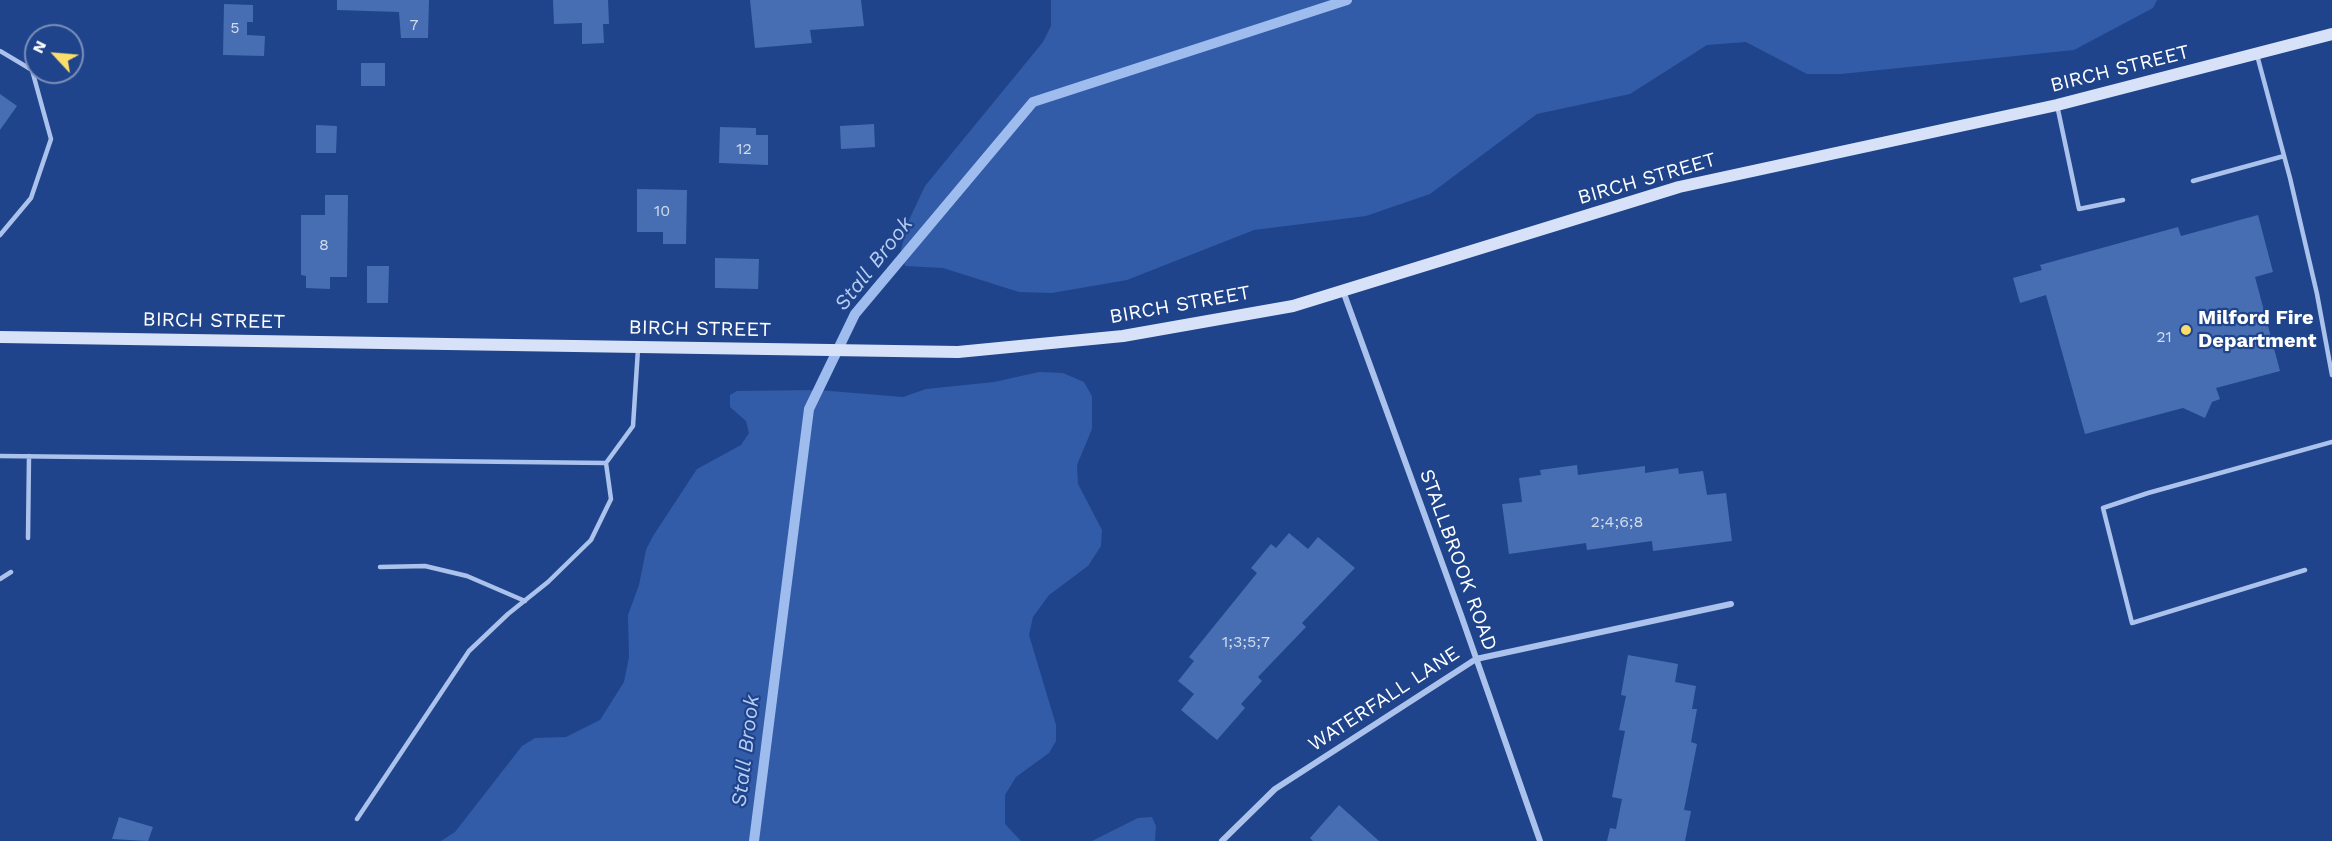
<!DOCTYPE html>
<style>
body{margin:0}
#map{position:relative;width:2332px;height:841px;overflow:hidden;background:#1f448b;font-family:"Work Sans",sans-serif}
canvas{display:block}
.north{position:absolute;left:24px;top:24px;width:60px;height:60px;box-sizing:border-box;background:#1f448b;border:2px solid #798fb9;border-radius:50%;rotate:296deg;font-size:16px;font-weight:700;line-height:24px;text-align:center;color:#fff}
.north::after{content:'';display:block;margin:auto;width:21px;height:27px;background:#fadd6b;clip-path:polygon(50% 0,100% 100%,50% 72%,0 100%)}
</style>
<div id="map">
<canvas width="2332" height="841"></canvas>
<div class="north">N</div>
</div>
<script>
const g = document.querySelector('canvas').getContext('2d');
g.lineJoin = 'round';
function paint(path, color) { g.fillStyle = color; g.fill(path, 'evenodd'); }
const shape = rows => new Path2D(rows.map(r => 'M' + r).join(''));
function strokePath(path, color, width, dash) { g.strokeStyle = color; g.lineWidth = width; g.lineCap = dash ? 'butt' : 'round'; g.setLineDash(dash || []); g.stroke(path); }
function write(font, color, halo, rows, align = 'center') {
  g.font = font + ' "Work Sans",sans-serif'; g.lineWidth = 4.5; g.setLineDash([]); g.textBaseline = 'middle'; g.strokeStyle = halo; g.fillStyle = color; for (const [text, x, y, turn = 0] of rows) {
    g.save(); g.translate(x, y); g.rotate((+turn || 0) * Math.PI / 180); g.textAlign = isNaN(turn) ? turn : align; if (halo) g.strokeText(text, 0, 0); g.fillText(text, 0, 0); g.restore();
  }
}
const green = shape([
 [1051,0,2157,0,2153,8,2074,50,1841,74,1807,74,1746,42,1707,45,1630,94,1537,114,1430,194,1366,216,1254,230,1127,280,1052,293,1019,292,943,268,905,266,901,250,908,222,925,186,1043,42,1051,26],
 [1039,372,1063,373,1084,382,1092,396,1092,429,1077,465,1078,484,1102,530,1101,546,1088,566,1049,595,1033,617,1029,635,1056,725,1056,741,1049,753,1016,777,1005,795,1005,824,1021,841,441,841,455,832,522,746,535,738,566,737,600,720,624,682,629,657,628,615,639,585,646,550,653,536,697,469,741,445,749,433,746,421,730,407,730,395,737,391,818,390,903,397,926,389,994,382],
 [1152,817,1156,826,1155,841,1092,841,1138,818]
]);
const stream = shape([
 [754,841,809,409,855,314,1033,102,1347,0]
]);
const building = shape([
 [337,0,429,0,428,38,401,38,399,12,337,10],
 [553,0,608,0,609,24,603,24,604,43,582,44,582,23,554,24],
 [750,0,861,0,864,26,810,30,812,43,755,48],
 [224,4,253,5,253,22,247,22,247,35,265,36,264,56,223,55],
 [361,63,385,63,385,86,361,86],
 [0,94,17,106,0,130],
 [874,124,875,147,841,149,840,126],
 [316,125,337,126,336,153,316,153],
 [720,127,756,128,756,135,768,135,768,165,719,163],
 [637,189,687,190,686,244,663,244,663,232,637,232],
 [325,195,348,195,347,277,330,277,330,289,306,288,306,276,301,275,301,215,325,215],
 [2258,215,2273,272,2255,277,2280,371,2216,388,2220,399,2212,402,2205,418,2183,408,2085,434,2046,295,2020,303,2013,278,2042,270,2040,265,2178,227,2181,236],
 [715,258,759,259,758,289,715,288],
 [367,266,389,266,388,303,367,303],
 [1577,465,1578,475,1645,466,1645,473,1678,468,1679,474,1703,471,1707,495,1726,493,1732,541,1653,551,1652,541,1587,550,1586,543,1509,554,1502,504,1522,502,1519,478,1541,475,1540,470],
 [1289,533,1308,549,1318,537,1355,568,1302,623,1306,627,1258,677,1262,681,1241,704,1245,708,1217,740,1181,710,1194,694,1178,681,1194,661,1189,657,1257,573,1251,568,1271,544,1276,548],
 [1628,655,1678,664,1675,682,1696,686,1692,709,1697,709,1691,742,1697,744,1684,810,1691,811,1685,841,1607,841,1610,828,1616,829,1622,799,1612,797,1625,731,1619,730,1626,696,1621,695],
 [1339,805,1379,841,1313,841,1310,838],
 [119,817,153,827,148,841,112,839]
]);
const lane = shape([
 [0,51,32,70,51,139,31,198,0,235],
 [2257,55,2290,178,2317,294,2332,375],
 [2057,105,2079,209,2123,200],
 [2193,181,2284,156],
 [0,456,606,463,633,426,638,349],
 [28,538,29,456],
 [380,567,425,566,467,576,525,601],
 [2305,570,2132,623,2103,508,2148,493,2332,442],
 [0,579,11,572],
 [357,819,469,651,508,614,548,582,591,540,611,499,606,463]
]);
const street = shape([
 [1343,291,1461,615,1540,841],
 [1222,841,1275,789,1476,659,1731,604]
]);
const secondary = shape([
 [0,337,958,352,1123,336,1293,306,1679,187,2057,105,2332,34]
]);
const markers = [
 [2186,330,6,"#fadd6b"]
];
const numberNames = [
 ["7",414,25],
 ["5",235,28],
 ["12",744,149],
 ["10",662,211],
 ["8",324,245],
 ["21",2164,337],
 ["2;4;6;8",1617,522],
 ["1;3;5;7",1246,642]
];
const streetNames = [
 ["BIRCH STREET",2120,69,-14],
 ["BIRCH STREET",1647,179,-16],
 ["BIRCH STREET",1180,305,-10],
 ["BIRCH STREET",214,321,1],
 ["BIRCH STREET",700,329,1],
 ["STALLBROOK ROAD",1458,560,70],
 ["WATERFALL LANE",1384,699,-33]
];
const poiNames = [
 ["Milford Fire",2198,318],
 ["Department",2198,341]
];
const waterNames = [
 ["Stall Brook",874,264,-52],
 ["Stall Brook",746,751,-83]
];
paint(green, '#325ca8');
strokePath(stream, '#9ebced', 10);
paint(building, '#476eb2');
strokePath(lane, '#abc2ec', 4.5);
strokePath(street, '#abc2ec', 6);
strokePath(secondary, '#d7e2f9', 12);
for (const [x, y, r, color] of markers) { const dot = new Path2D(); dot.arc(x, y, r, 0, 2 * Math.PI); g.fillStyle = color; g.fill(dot); strokePath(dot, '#1f448b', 2); }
write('16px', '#d1dbec', null, numberNames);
write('20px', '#fff', '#1f448b', streetNames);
write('bold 20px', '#fff', '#1f448b', poiNames, 'left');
write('italic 21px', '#b7cdf3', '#1f448b', waterNames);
</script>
